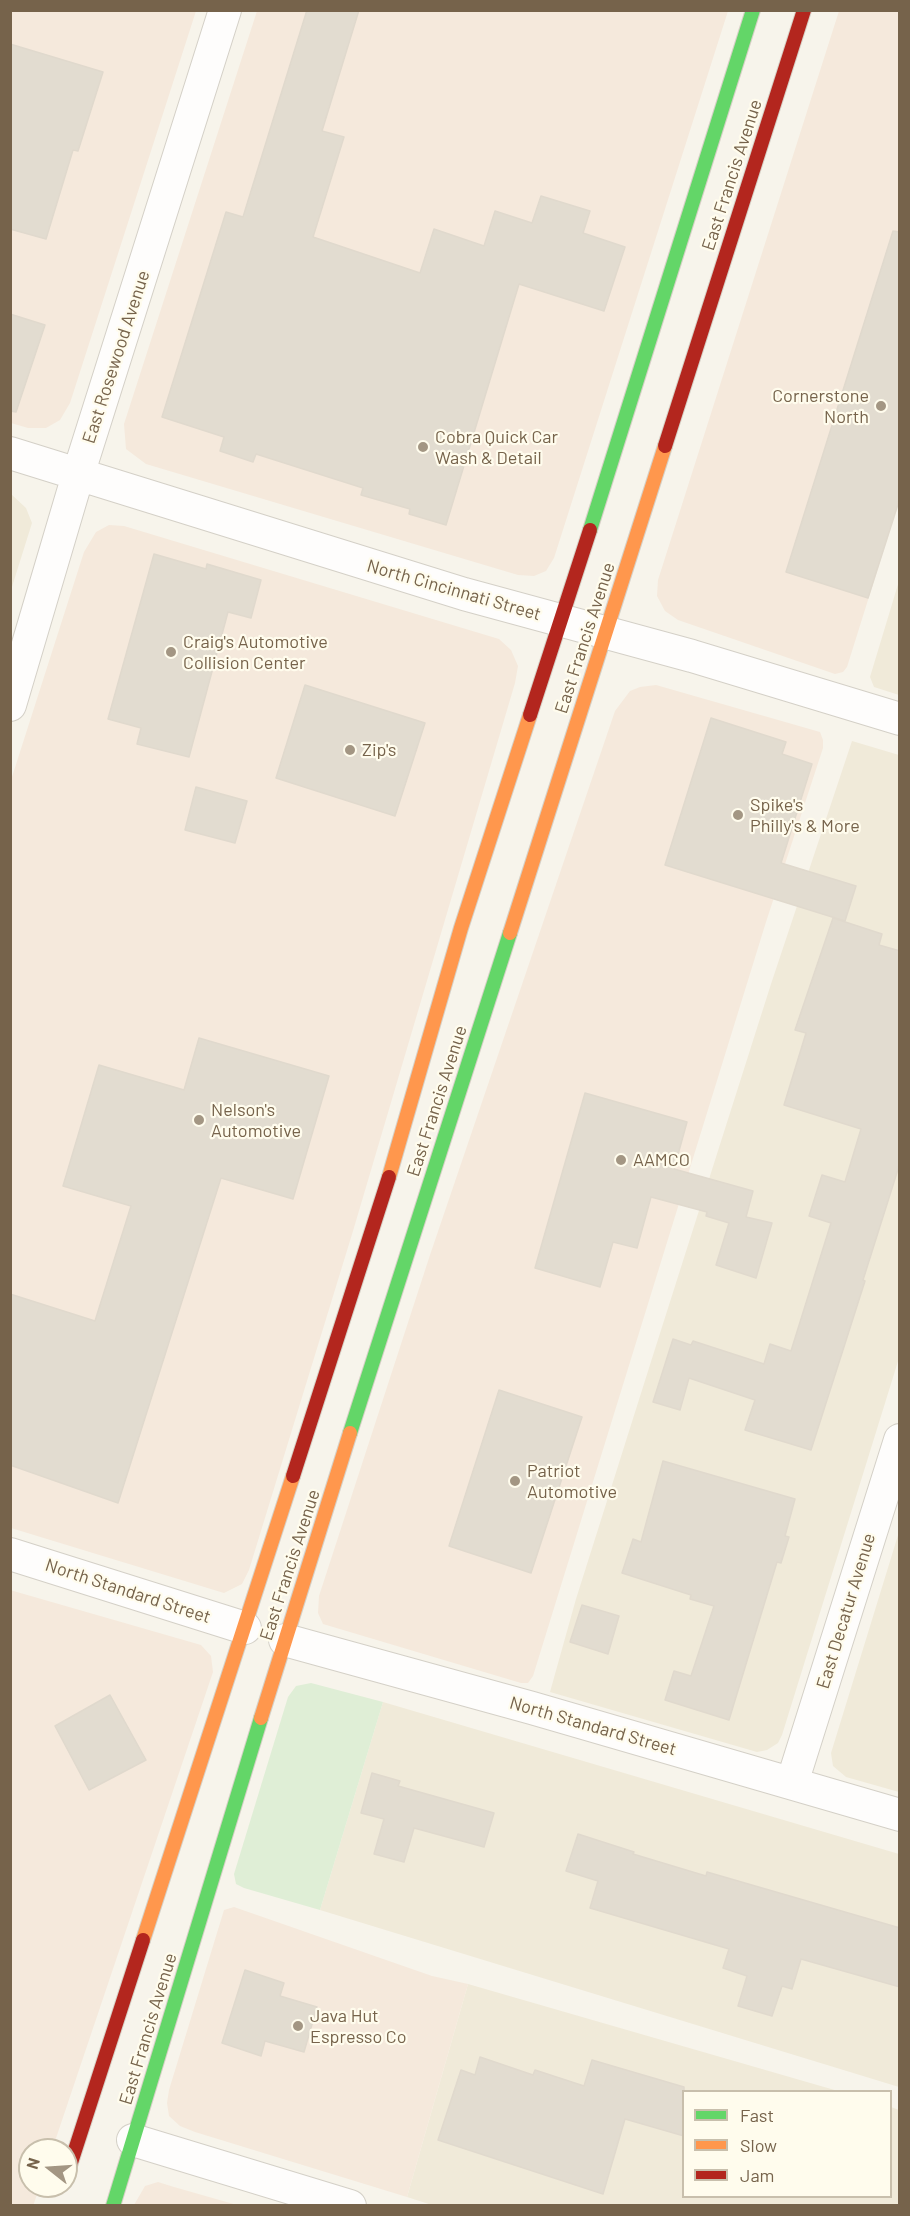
<!DOCTYPE html>
<style>
body{margin:0}
#map{position:relative;width:910px;height:2216px;overflow:hidden;background:#f7f4eb;font-family:Barlow,sans-serif}
canvas{display:block}
.frame{position:absolute;inset:0;border:12px solid #76634b;pointer-events:none}
.legend{position:absolute;left:682px;top:2090px;width:210px;height:108px;box-sizing:border-box;background:#fffced;border:2px solid #c8bfac;margin:0;padding:8px 10px;list-style:none;font-size:18px;color:#76634b}
.legend li{display:flex;align-items:center;gap:12px;height:30px}
.legend b{width:30px;border:2px solid #c8bfac}
.north{position:absolute;left:18px;top:2138px;width:60px;height:60px;box-sizing:border-box;background:#fffced;border:2px solid #c8bfac;border-radius:50%;rotate:287deg;font-size:16px;font-weight:700;line-height:24px;text-align:center;color:#76634b}
.north::after{content:'';display:block;margin:auto;width:21px;height:27px;background:#a39683;clip-path:polygon(50% 0,100% 100%,50% 72%,0 100%)}
</style>
<div id="map">
<canvas width="910" height="2216"></canvas>
<div class="frame"></div>
<ul class="legend">
<li><b style="height:8px;background:#63d668"></b>Fast</li>
<li><b style="height:8px;background:#ff974d"></b>Slow</li>
<li><b style="height:8px;background:#b3261e"></b>Jam</li>
</ul>
<div class="north">N</div>
</div>
<script>
const g = document.querySelector('canvas').getContext('2d');
g.lineJoin = 'round';
function paint(path, color) { g.fillStyle = color; g.fill(path, 'evenodd'); }
const shape = rows => new Path2D(rows.map(r => 'M' + r).join(''));
function strokePath(path, color, width, dash) { g.strokeStyle = color; g.lineWidth = width; g.lineCap = dash ? 'butt' : 'round'; g.setLineDash(dash || []); g.stroke(path); }
function write(font, color, halo, rows, align = 'center') {
  g.font = font + ' Barlow,sans-serif'; g.lineWidth = 4.5; g.setLineDash([]); g.textBaseline = 'middle'; g.strokeStyle = halo; g.fillStyle = color; for (const [text, x, y, turn = 0] of rows) {
    g.save(); g.translate(x, y); g.rotate((+turn || 0) * Math.PI / 180); g.textAlign = isNaN(turn) ? turn : align; if (halo) g.strokeText(text, 0, 0); g.fillText(text, 0, 0); g.restore();
  }
}
const residential = shape([
 [11,494,26,508,32,523,11,590],
 [899,581,899,695,874,687,870,677],
 [852,741,899,755,899,1358,782,1735,778,1743,767,1750,757,1752,550,1692,576,1599,655,1349,771,984],
 [899,1532,899,1792,846,1777,833,1766,831,1753],
 [383,1702,899,1854,899,2087,320,1910],
 [468,1984,838,2091,684,2092,684,2196,890,2196,891,2107,899,2110,899,2205,435,2206,407,2197]
]);
const commercial = shape([
 [10,11,196,11,70,403,60,420,46,428,28,428,11,423],
 [257,11,728,11,554,558,546,571,534,576,518,575,146,464,126,449,124,424],
 [839,11,899,11,899,501,847,667,843,672,835,674,678,620,665,611,657,596,658,580],
 [109,525,124,526,499,639,511,650,518,666,515,683,353,1231,249,1570,242,1584,224,1593,11,1528,11,780,84,552,96,532],
 [656,685,820,732,823,740,823,748,766,922,533,1676,528,1683,521,1683,323,1624,318,1613,319,1596,430,1255,615,711,630,691,640,687],
 [10,1590,201,1645,211,1656,213,1672,52,2150,30,2150,30,2186,40,2186,33,2206,10,2205],
 [234,1907,432,1976,468,1984,407,2197,195,2132,180,2126,169,2116,167,2103,169,2090,224,1910],
 [158,2182,174,2187,237,2205,134,2205,145,2186]
]);
const green = shape([
 [311,1683,383,1702,320,1910,244,1888,236,1884,234,1874,288,1697,296,1686]
]);
const building = shape([
 [307,10,359,10,322,131,344,137,313,237,420,273,434,229,484,246,495,211,532,223,541,196,590,211,583,233,625,247,604,311,519,284,446,525,409,514,410,509,361,495,363,488,256,454,253,462,220,451,224,437,162,417,226,212,243,217,307,10],
 [10,44,103,72,78,151,73,150,46,239,10,229,10,44],
 [893,231,900,232,900,498,868,598,786,572,893,231],
 [10,314,45,325,16,412,10,411,10,314],
 [154,554,206,569,207,564,261,580,251,618,228,612,189,757,137,744,141,728,108,719,154,554],
 [305,685,425,723,395,816,276,778,305,685],
 [711,718,786,742,782,754,812,764,781,863,856,886,845,921,665,865,711,718],
 [196,787,247,801,235,843,185,830,196,787],
 [833,918,882,934,879,945,900,951,900,1163,863,1280,865,1281,811,1450,745,1430,755,1400,689,1378,680,1410,653,1402,673,1339,691,1345,693,1341,764,1364,770,1344,791,1351,831,1223,809,1216,822,1175,845,1182,861,1129,784,1105,806,1033,795,1030,833,918],
 [199,1038,329,1076,293,1199,221,1178,118,1503,10,1465,10,1294,95,1321,131,1206,63,1186,99,1065,184,1090,199,1038],
 [585,1093,687,1122,674,1169,753,1191,746,1217,772,1223,756,1278,716,1265,729,1223,706,1216,707,1212,651,1197,637,1248,613,1242,600,1287,535,1268,585,1093],
 [499,1390,582,1417,531,1573,449,1546,499,1390],
 [663,1461,795,1499,785,1536,789,1537,781,1563,777,1562,729,1720,665,1700,674,1671,691,1676,714,1606,690,1599,691,1595,622,1573,633,1539,641,1542,663,1461],
 [582,1605,619,1616,608,1654,570,1642,582,1605],
 [110,1695,146,1760,89,1790,55,1726,110,1695],
 [372,1773,400,1781,398,1786,494,1813,484,1847,414,1828,404,1862,374,1854,384,1819,361,1813,372,1773],
 [578,1834,634,1852,633,1854,706,1876,707,1872,900,1928,900,1987,801,1959,792,1989,782,1986,772,2016,738,2006,747,1976,723,1968,729,1949,590,1908,598,1881,566,1871,578,1834],
 [245,1970,284,1983,280,1996,317,2007,304,2052,265,2041,261,2056,222,2043,245,1970],
 [480,2057,533,2075,535,2070,584,2086,592,2060,684,2087,684,2136,625,2119,603,2194,438,2140,461,2070,475,2075,480,2057]
]);
const street = shape([
 [10,453,464,594,692,656,900,719],
 [10,705,78,475,225,10],
 [10,1554,245,1628],
 [285,1640,532,1708,900,1815],
 [792,1783,900,1440],
 [133,2140,350,2206]
]);
const fast = shape([
 [590,530,753,10],
 [350,1433,510,933],
 [113,2206,261,1718]
]);
const slow = shape([
 [510,933,665,446],
 [389,1177,461,928,530,715],
 [261,1718,350,1433],
 [143,1940,293,1476]
]);
const jam = shape([
 [665,446,804,10],
 [530,715,590,530],
 [293,1476,389,1177],
 [66,2178,143,1940]
]);
const markers = [
 [881,406,6,"#a39683"],
 [423,447,6,"#a39683"],
 [171,652,6,"#a39683"],
 [350,750,6,"#a39683"],
 [738,815,6,"#a39683"],
 [199,1120,6,"#a39683"],
 [621,1160,6,"#a39683"],
 [515,1481,6,"#a39683"],
 [298,2026,6,"#a39683"]
];
const streetNames = [
 ["East Francis Avenue",732,175,-72],
 ["East Rosewood Avenue",116,357,-72],
 ["North Cincinnati Street",454,590,16],
 ["East Francis Avenue",585,638,-72],
 ["East Francis Avenue",437,1101,-72],
 ["East Francis Avenue",290,1565,-72],
 ["North Standard Street",128,1591,18],
 ["East Decatur Avenue",846,1611,-73],
 ["North Standard Street",593,1726,16],
 ["East Francis Avenue",148,2029,-73]
];
const poiNames = [
 ["Cornerstone",869,396,"right"],
 ["North",869,417,"right"],
 ["Cobra Quick Car",435,437],
 ["Wash & Detail",435,458],
 ["Craig's Automotive",183,642],
 ["Collision Center",183,663],
 ["Zip's",362,750],
 ["Spike's",750,805],
 ["Philly's & More",750,826],
 ["Nelson's",211,1110],
 ["Automotive",211,1131],
 ["AAMCO",633,1160],
 ["Patriot",527,1471],
 ["Automotive",527,1492],
 ["Java Hut",310,2016],
 ["Espresso Co",310,2037]
];
paint(residential, '#f0ead9');
paint(commercial, '#f5e9dc');
paint(green, '#dfeed6');
paint(building, '#e2dcd0');
strokePath(building, '#e0d9cd', 1.5);
strokePath(street, '#d4d0c7', 34);
strokePath(fast, '#d6d0c6', 16);
strokePath(slow, '#d6d0c6', 16);
strokePath(jam, '#d6d0c6', 16);
strokePath(street, '#fefdfc', 32);
strokePath(fast, '#63d668', 14);
strokePath(slow, '#ff974d', 14);
strokePath(jam, '#b3261e', 14);
for (const [x, y, r, color] of markers) { const dot = new Path2D(); dot.arc(x, y, r, 0, 2 * Math.PI); g.fillStyle = color; g.fill(dot); strokePath(dot, '#fffced', 2); }
write('18px', '#76634b', '#fffced', streetNames);
write('18px', '#76634b', '#fffced', poiNames, 'left');
</script>
